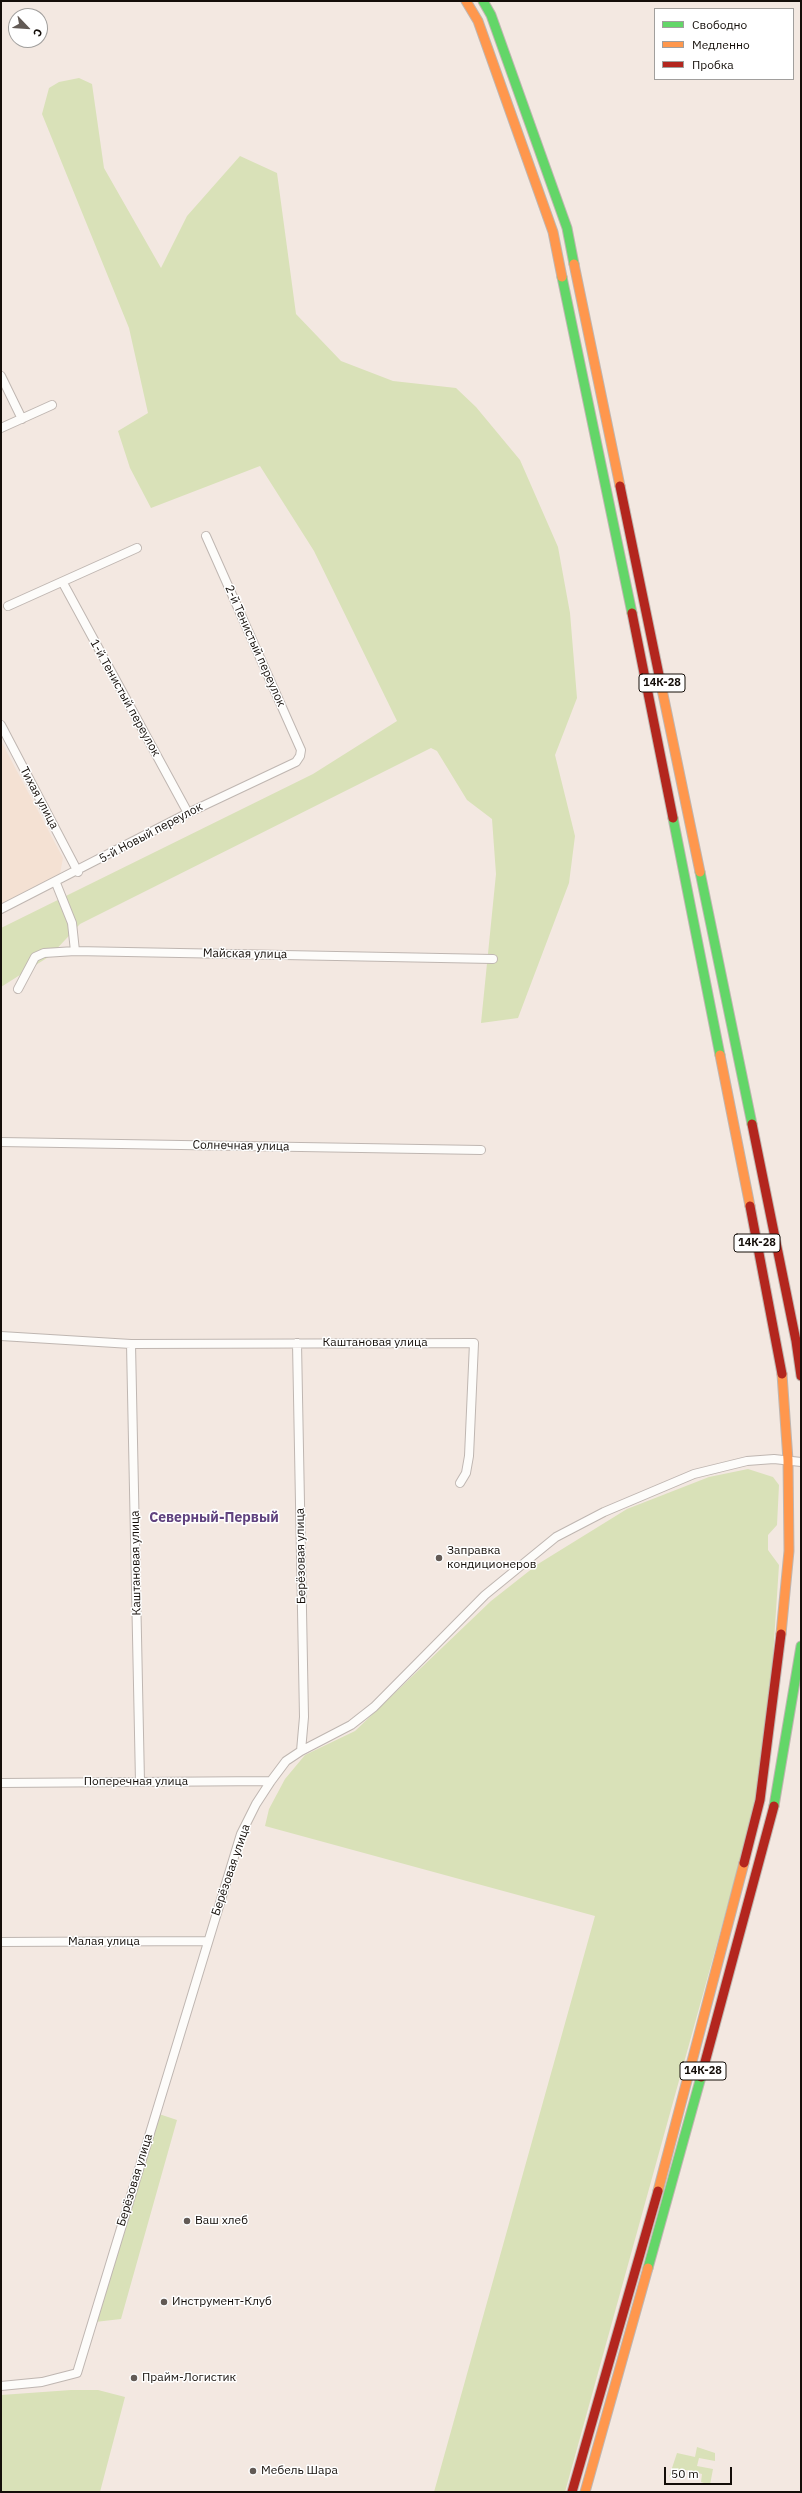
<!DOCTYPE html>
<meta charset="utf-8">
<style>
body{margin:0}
#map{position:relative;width:802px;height:2493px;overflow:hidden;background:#f3e8e1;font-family:"IBM Plex Sans",sans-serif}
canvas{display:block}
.frame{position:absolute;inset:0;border:2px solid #140e09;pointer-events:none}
.legend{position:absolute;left:654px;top:8px;width:140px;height:72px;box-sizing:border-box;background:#fff;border:1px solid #a19f9d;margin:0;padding:5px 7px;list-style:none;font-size:12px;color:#140e09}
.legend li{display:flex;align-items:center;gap:8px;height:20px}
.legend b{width:20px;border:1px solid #a19f9d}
.north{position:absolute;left:8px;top:8px;width:40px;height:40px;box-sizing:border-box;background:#fff;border:1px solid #a19f9d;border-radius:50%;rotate:115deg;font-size:11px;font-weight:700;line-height:16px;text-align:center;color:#140e09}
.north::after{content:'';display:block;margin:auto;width:14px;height:18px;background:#625a55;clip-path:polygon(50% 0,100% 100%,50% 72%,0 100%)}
.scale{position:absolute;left:664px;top:2467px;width:68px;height:18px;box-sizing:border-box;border:2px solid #140e09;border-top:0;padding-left:5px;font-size:12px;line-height:14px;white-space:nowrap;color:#140e09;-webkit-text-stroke:3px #fff;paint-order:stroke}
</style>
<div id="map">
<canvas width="802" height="2493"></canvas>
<div class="frame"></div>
<ul class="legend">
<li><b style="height:5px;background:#63d668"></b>Свободно</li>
<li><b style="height:5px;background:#ff974d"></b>Медленно</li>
<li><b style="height:5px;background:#b3261e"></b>Пробка</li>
</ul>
<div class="north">С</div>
<div class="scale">50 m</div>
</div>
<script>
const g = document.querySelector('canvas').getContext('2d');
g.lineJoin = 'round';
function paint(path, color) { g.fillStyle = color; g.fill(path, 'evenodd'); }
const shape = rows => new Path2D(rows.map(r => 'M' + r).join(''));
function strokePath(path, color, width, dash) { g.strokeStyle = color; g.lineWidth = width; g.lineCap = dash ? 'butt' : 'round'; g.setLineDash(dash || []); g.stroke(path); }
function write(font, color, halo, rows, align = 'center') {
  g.font = font + ' "IBM Plex Sans",sans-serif'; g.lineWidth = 3; g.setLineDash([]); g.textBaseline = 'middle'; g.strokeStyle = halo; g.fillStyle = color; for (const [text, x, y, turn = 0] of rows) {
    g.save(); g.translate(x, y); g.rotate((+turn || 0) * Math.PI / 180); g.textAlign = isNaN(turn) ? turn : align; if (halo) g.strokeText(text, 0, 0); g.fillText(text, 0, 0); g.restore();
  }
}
const built = shape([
 [1,741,63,858,60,874,1,904]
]);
const green = shape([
 [79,78,92,84,104,168,161,268,187,216,240,156,277,173,296,314,341,361,393,381,456,388,476,407,520,460,558,547,570,613,577,698,555,755,575,836,569,883,518,1018,481,1023,496,874,492,819,467,800,437,751,431,748,80,924,50,956,1,987,1,928,313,774,397,721,314,551,260,466,151,508,130,468,118,431,148,413,129,328,42,114,49,88,59,82],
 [748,1469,773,1477,779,1485,777,1525,768,1535,768,1550,779,1565,773,1656,754,1810,565,2492,434,2492,595,1916,265,1826,269,1809,285,1779,305,1755,355,1731,491,1601,538,1564,627,1509,709,1477],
 [159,2114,177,2120,121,2319,95,2322],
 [71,2390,98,2390,125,2397,100,2492,1,2492,1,2395],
 [697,2447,715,2453,715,2461,699,2458,697,2466,713,2469,710,2485,701,2482,702,2474,686,2470,676,2471,669,2477,677,2453,695,2457]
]);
const street = shape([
 [1,376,22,419],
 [1,428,52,405],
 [63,583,188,813],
 [8,606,137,548],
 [1,725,78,872],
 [56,883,72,923,75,951],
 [1,909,188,813,296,762,300,756,301,750,206,536],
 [18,989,35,957,44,953,75,951,493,959],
 [1,1142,481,1150],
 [1,1336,131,1344,474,1343,469,1456,466,1473,460,1483],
 [131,1344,140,1782],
 [301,1751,351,1725,374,1707,485,1595,556,1537,604,1512,694,1474,747,1461,774,1459,801,1462],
 [1,1783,271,1781],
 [1,1942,208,1941],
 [1,2386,42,2382,77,2373,241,1834,256,1804,271,1781,286,1761,301,1751,304,1717,297,1343]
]);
const fast = shape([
 [483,1,491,15,567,228,574,264],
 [562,277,632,613],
 [673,818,720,1055],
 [700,872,752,1124],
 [774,1806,801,1646],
 [648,2268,701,2077]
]);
const slow = shape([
 [466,1,478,21,553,232,562,277],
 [574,264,620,486],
 [659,675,700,872],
 [720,1055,750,1206],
 [781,1634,789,1551,788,1460,782,1374],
 [658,2191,744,1863],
 [585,2492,648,2268]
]);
const jam = shape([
 [620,486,659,675],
 [632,613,673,818],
 [752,1124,796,1341,801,1376],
 [750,1206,782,1374],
 [744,1863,760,1800,781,1634],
 [701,2077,774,1806],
 [572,2492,658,2191]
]);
const markers = [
 [439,1558,4,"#625a55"],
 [187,2221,4,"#625a55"],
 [164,2302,4,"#625a55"],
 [134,2378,4,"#625a55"],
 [253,2471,4,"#625a55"]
];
const shields = [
 [662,683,46],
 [757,1243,46],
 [703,2071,46]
];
const shieldNames = [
 ["14К-28",662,683],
 ["14К-28",757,1243],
 ["14К-28",703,2071]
];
const streetNames = [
 ["2-й Тенистый переулок",255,646,66],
 ["1-й Тенистый переулок",125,698,61],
 ["Тихая улица",39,798,62],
 ["5-й Новый переулок",151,833,-28],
 ["Майская улица",245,954,1],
 ["Солнечная улица",241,1146,1],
 ["Каштановая улица",375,1343],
 ["Берёзовая улица",301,1556,-91],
 ["Каштановая улица",136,1563,-91],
 ["Поперечная улица",136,1782],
 ["Берёзовая улица",231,1870,-71],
 ["Малая улица",104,1942],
 ["Берёзовая улица",135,2180,-73]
];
const poiNames = [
 ["Заправка",447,1551],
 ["кондиционеров",447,1565],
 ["Ваш хлеб",195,2221],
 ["Инструмент-Клуб",172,2302],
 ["Прайм-Логистик",142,2378],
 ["Мебель Шара",261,2471]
];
const quarterNames = [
 ["Северный-Первый",214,1518]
];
paint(built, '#f4e1d3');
paint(green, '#d9e1b8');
strokePath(street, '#bfb6b1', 10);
strokePath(fast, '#bfb6b1', 11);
strokePath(slow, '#bfb6b1', 11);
strokePath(jam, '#bfb6b1', 11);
strokePath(street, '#fdfcfa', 8);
strokePath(fast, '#63d668', 9);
strokePath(slow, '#ff974d', 9);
strokePath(jam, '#b3261e', 9);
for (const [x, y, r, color] of markers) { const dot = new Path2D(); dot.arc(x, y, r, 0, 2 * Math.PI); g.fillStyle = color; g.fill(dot); strokePath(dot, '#fff', 1.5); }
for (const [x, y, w] of shields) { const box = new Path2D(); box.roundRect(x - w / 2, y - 9, w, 18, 3); g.fillStyle = '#fff'; g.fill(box); strokePath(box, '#140e09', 1); }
write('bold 11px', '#140e09', null, shieldNames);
write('12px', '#140e09', '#fff', streetNames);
write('12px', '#140e09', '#fff', poiNames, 'left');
write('bold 14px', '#61437f', '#fff', quarterNames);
</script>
